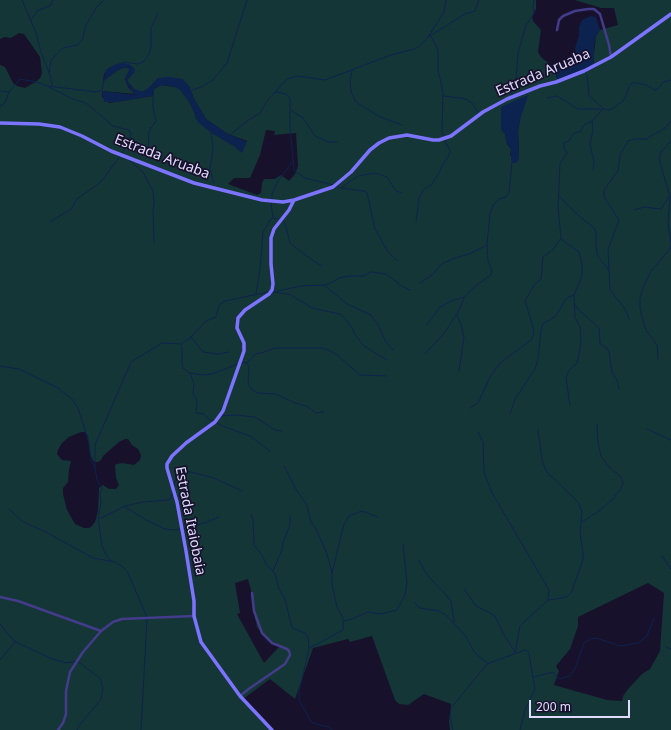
<!DOCTYPE html>
<style>
body{margin:0}
#map{position:relative;width:671px;height:730px;overflow:hidden;background:#17112c;font-family:"Noto Sans",sans-serif}
canvas{display:block}
.scale{position:absolute;left:529px;top:700px;width:101px;height:18px;box-sizing:border-box;border:2px solid #e1dcff;border-top:0;padding-left:5px;font-size:12px;line-height:14px;white-space:nowrap;color:#e1dcff;-webkit-text-stroke:3px #17112c;paint-order:stroke}
</style>
<div id="map">
<canvas width="671" height="730"></canvas>
<div class="scale">200 m</div>
</div>
<script>
const g = document.querySelector('canvas').getContext('2d');
g.lineJoin = 'round';
function paint(path, color) { g.fillStyle = color; g.fill(path, 'evenodd'); }
const shape = rows => new Path2D(rows.map(r => 'M' + r).join(''));
function strokePath(path, color, width, dash) { g.strokeStyle = color; g.lineWidth = width; g.lineCap = dash ? 'butt' : 'round'; g.setLineDash(dash || []); g.stroke(path); }
function write(font, color, halo, rows, align = 'center') {
  g.font = font + ' "Noto Sans",sans-serif'; g.lineWidth = 3.5; g.setLineDash([]); g.textBaseline = 'middle'; g.strokeStyle = halo; g.fillStyle = color; for (const [text, x, y, turn = 0] of rows) {
    g.save(); g.translate(x, y); g.rotate((+turn || 0) * Math.PI / 180); g.textAlign = isNaN(turn) ? turn : align; if (halo) g.strokeText(text, 0, 0); g.fillText(text, 0, 0); g.restore();
  }
}
const green = shape([
 [0,0,536,0,536,9,532,16,533,21,541,30,538,52,541,57,556,69,556,78,594,54,596,36,600,30,618,25,614,8,601,8,575,0,671,0,671,730,450,730,449,722,451,704,424,694,408,705,399,704,395,700,372,636,350,642,348,639,313,648,295,699,270,679,243,699,273,730,0,730,0,65,5,67,13,83,17,86,25,88,37,81,40,78,42,73,40,57,24,34,19,33,11,38,5,37,0,39],
 [110,67,133,67,131,75,128,79,128,82,134,89,139,91,144,91,149,88,158,78,189,86,194,99,206,119,228,134,247,141,241,152,234,146,212,133,196,119,195,114,190,103,180,89,175,87,161,85,154,89,153,96,109,103,102,97,102,91,135,94,128,87,125,79,129,71,129,69,126,67,118,70,103,81,104,74],
 [501,116,520,120,518,132,519,150,518,161,510,155,511,149,507,144,505,134,502,130],
 [266,130,275,131,274,135,296,133,298,166,295,174,289,181,281,175,275,179,264,179,262,183,261,193,257,195,228,184,234,178,250,178,260,155],
 [81,432,85,432,88,436,90,454,94,462,98,462,101,460,103,456,119,442,125,439,128,439,132,445,138,449,141,455,140,460,134,465,122,463,117,464,115,465,116,478,119,485,116,489,109,489,103,485,99,488,98,511,95,522,92,526,89,528,84,528,75,524,67,510,63,494,63,488,68,482,69,470,71,461,62,460,57,454,58,450,62,443,69,437],
 [248,579,252,594,253,609,257,627,268,641,280,646,264,663,237,614,240,613,235,583],
 [648,583,664,593,660,651,650,669,642,674,628,689,623,696,622,701,607,700,554,685,559,671,556,666,570,649,578,626,578,617]
]);
const water = shape([
 [591,16,596,17,600,30,596,36,594,48,594,63,590,67,559,80,556,78,557,69,561,63,578,61,579,57,576,53,575,48,579,36,579,27,582,20],
 [121,63,129,64,133,67,135,70,134,73,128,79,128,82,134,89,139,91,144,91,149,88,158,78,169,77,183,79,189,86,194,99,206,119,228,134,247,142,242,153,234,146,212,133,200,124,196,119,195,114,190,103,180,90,175,87,165,85,156,87,154,89,153,96,116,102,104,102,102,91,135,95,126,83,126,76,129,71,129,69,126,67,118,70,103,81,106,70,114,65],
 [528,95,520,120,518,132,519,154,518,161,516,163,513,163,511,160,511,149,506,141,505,134,501,130,501,107]
]);
const stream = shape([
 [22,0,36,33,41,52,51,78,52,86],
 [31,20,38,10,50,6,53,0],
 [428,37,444,12,446,0],
 [119,64,124,62,137,64,143,62,148,56,151,48,151,28,158,13],
 [352,70,350,82,351,92,356,102,380,117,402,125],
 [49,74,51,60,63,48,77,45,83,39,85,27,96,8,103,1],
 [587,75,589,96,603,108,607,110,612,109,623,101,626,96,629,87,632,83,637,83,646,85,655,90,659,88,663,82,671,80],
 [49,87,73,99,86,103,113,126,129,130,131,135,122,154],
 [0,91,9,92],
 [189,91,201,87,213,80,227,63,247,0],
 [276,92,286,94,290,98,290,128,294,170,305,178,333,185],
 [444,96,466,99,472,103,478,112],
 [511,97,516,80,518,53,526,25,534,14,533,6,534,0],
 [547,98,557,96,578,109,602,109],
 [0,106,5,103,9,92,20,79,36,82,48,86,96,92,102,90,104,80],
 [291,110,303,118,315,136,329,142,337,142],
 [592,121,593,130,590,144,594,162,593,170],
 [211,132,213,149,210,169,214,183],
 [230,135,247,121,260,113,267,101,287,79,293,77,298,76,325,80,391,55,414,49,420,46,428,37,465,14,475,11,479,0],
 [671,141,661,152,659,159,670,197,668,223,671,244],
 [148,158,149,131,156,121,153,108,153,89],
 [129,160,143,172,153,191,154,203,153,211,154,242],
 [336,186,341,188,364,191,367,193,375,229,388,252,398,261],
 [341,188,358,176,375,173,387,177,396,191,402,193],
 [559,196,578,215,594,228,596,232,596,245,597,254,599,258,609,270],
 [272,200,272,194,278,181,293,161],
 [271,203,273,218],
 [634,210,644,207,661,209,669,197],
 [283,221,285,223,290,243,312,260,322,266],
 [50,222,71,209,77,199,101,182,120,156],
 [416,222,419,198,424,189,431,185,439,173,443,164,448,157,450,152,449,148,446,143,442,131,443,92,438,70,438,50,431,36],
 [561,239,579,252,582,265,582,276,574,295,575,317,580,327,581,344,577,363,569,370,566,378,570,405],
 [420,283,432,275,443,263,455,258,469,254,487,245],
 [324,285,347,304,371,315,377,323,386,342,393,350],
 [273,292,301,286,324,285,331,283,339,278,349,276,363,276,371,272,386,274,403,287,410,290],
 [275,292,291,295,312,308,340,314,346,319,352,328,355,335,364,346,387,360],
 [256,294,260,269,263,232,270,220,273,218,280,219],
 [575,305,579,310,599,328,600,344,607,348,609,352,612,372,617,380,619,389],
 [457,315,461,325,464,337,459,371],
 [629,319,625,309,610,290,608,249,619,220,604,197,604,190,618,171,620,155,628,141,635,139,646,139,665,128,671,121],
 [427,325,439,308,451,301,464,297,474,287,491,275,492,270,488,261,487,244,490,214,493,205,499,199,506,197,509,193,512,162],
 [191,337,203,352,218,354,229,352],
 [181,345,182,348,182,365,183,368,190,373,203,375,212,374,238,364],
 [425,354,445,332,458,312,464,298],
 [658,359,657,345,646,330,642,317,640,308,640,298,644,285,651,271,670,249,671,245],
 [241,363,248,362,255,354,261,353,275,348,324,348,336,354,360,375,386,376],
 [247,363,249,367,248,383,252,390,258,393,276,394,295,403,306,406,316,413,323,412],
 [0,366,19,369,58,388,72,399,78,408,89,443,91,460,95,467],
 [190,373,194,384,193,394,197,400,196,413,204,414,209,419,225,427,250,436,270,451],
 [470,408,478,403,490,377,500,363,531,340,534,334,533,327,525,301,534,285,541,279,543,257,553,250,561,238,558,207,560,163,567,153,564,148,564,143,569,141,573,134,581,131,584,125,592,121,603,109],
 [510,414,515,399,535,369,538,359,541,331,543,324,556,316,565,300,568,297,574,295],
 [221,416,235,415,255,417,275,430,282,431],
 [647,429,671,440],
 [538,430,542,460,546,471,578,502,582,512,580,533,583,552,583,560,571,593,567,597,549,600],
 [478,432,483,442,484,473,492,493,549,590,548,600,520,626,515,653],
 [284,466,297,491,307,505,311,522,316,529,327,554,332,573,332,585,337,607,343,618,343,630,310,648],
 [174,487,177,471,186,471,214,478,242,491],
 [125,507,146,520,165,529,175,530,180,529],
 [9,509,23,522,44,531,93,558,115,562,123,567,128,573,146,615,147,619,141,730],
 [251,514,253,520,254,545,262,555,266,564,275,574,279,589,285,599,292,628,305,633,308,638,309,649,299,692,299,700,310,720,313,723,328,727,332,730],
 [99,519,125,506,143,502,168,500,170,499,173,492],
 [582,522,599,511,612,500,620,490,623,483,621,477,608,466,601,456,598,442,597,425],
 [183,529,207,522,219,517],
 [662,556,671,569],
 [419,561,428,576,447,596,451,601,454,622],
 [112,562,105,553,102,546,98,518,101,503,100,494,102,488,97,480,95,468,95,445,131,362,162,343,181,344,190,338,206,321,216,317,219,305,225,301,268,292],
 [273,571,282,550,283,542,287,533,290,524,290,516],
 [332,573,344,524,349,516,362,511,378,517],
 [464,589,476,606,490,613,495,616,503,633,515,652],
 [415,603,420,608,439,611,446,615,465,635,475,653,487,663],
 [344,621,352,619,368,612,381,614,397,610,405,595,407,583,403,544],
 [0,624,12,639,16,642,50,658,66,663,77,661,100,678,103,688,101,699,79,726,77,730],
 [666,647,671,649],
 [0,660,15,642],
 [534,677,553,672,557,677,560,679,569,676,575,669,584,643,590,639,596,638,620,646,638,643,647,636,654,618],
 [453,730,450,717,451,708,487,664,525,650,528,651,529,654,535,689,525,710,520,730]
]);
const street = shape([
 [557,30,559,20,563,16,575,11,588,9,594,9,600,14,609,45,611,57],
 [0,597,18,601,101,631],
 [240,696,250,688,285,664,290,655,289,651,287,649,272,643,262,633,254,611,252,593],
 [58,730,63,723,66,714,66,691,70,672,83,652,101,631,113,622,122,619,194,616]
]);
const secondary = shape([
 [0,123,39,124,60,127,82,136,111,151,194,183,262,200,283,202,294,200,333,187,351,172,370,150,379,143,389,138,407,135,433,140,439,140,451,136,483,112,507,99,540,86,556,82,584,71,611,57,671,14],
 [272,730,240,696,201,642,194,616,194,601,186,551,177,502,167,468,167,464,172,456,186,443,215,422,223,411,244,351,244,343,237,328,238,318,245,310,269,294,272,290,273,284,271,264,271,238,274,229,289,210,294,200]
]);
const streetNames = [
 ["Estrada Aruaba",543,73,-23],
 ["Estrada Aruaba",162,157,21],
 ["Estrada Itaiobaia",190,521,79]
];
paint(green, '#143636');
paint(water, '#0d234f');
strokePath(stream, '#0d234f', 1);
strokePath(street, '#423c8b', 2.5);
strokePath(secondary, '#7c73ff', 3.5);
write('14px', '#e1dcff', '#17112c', streetNames);
</script>
